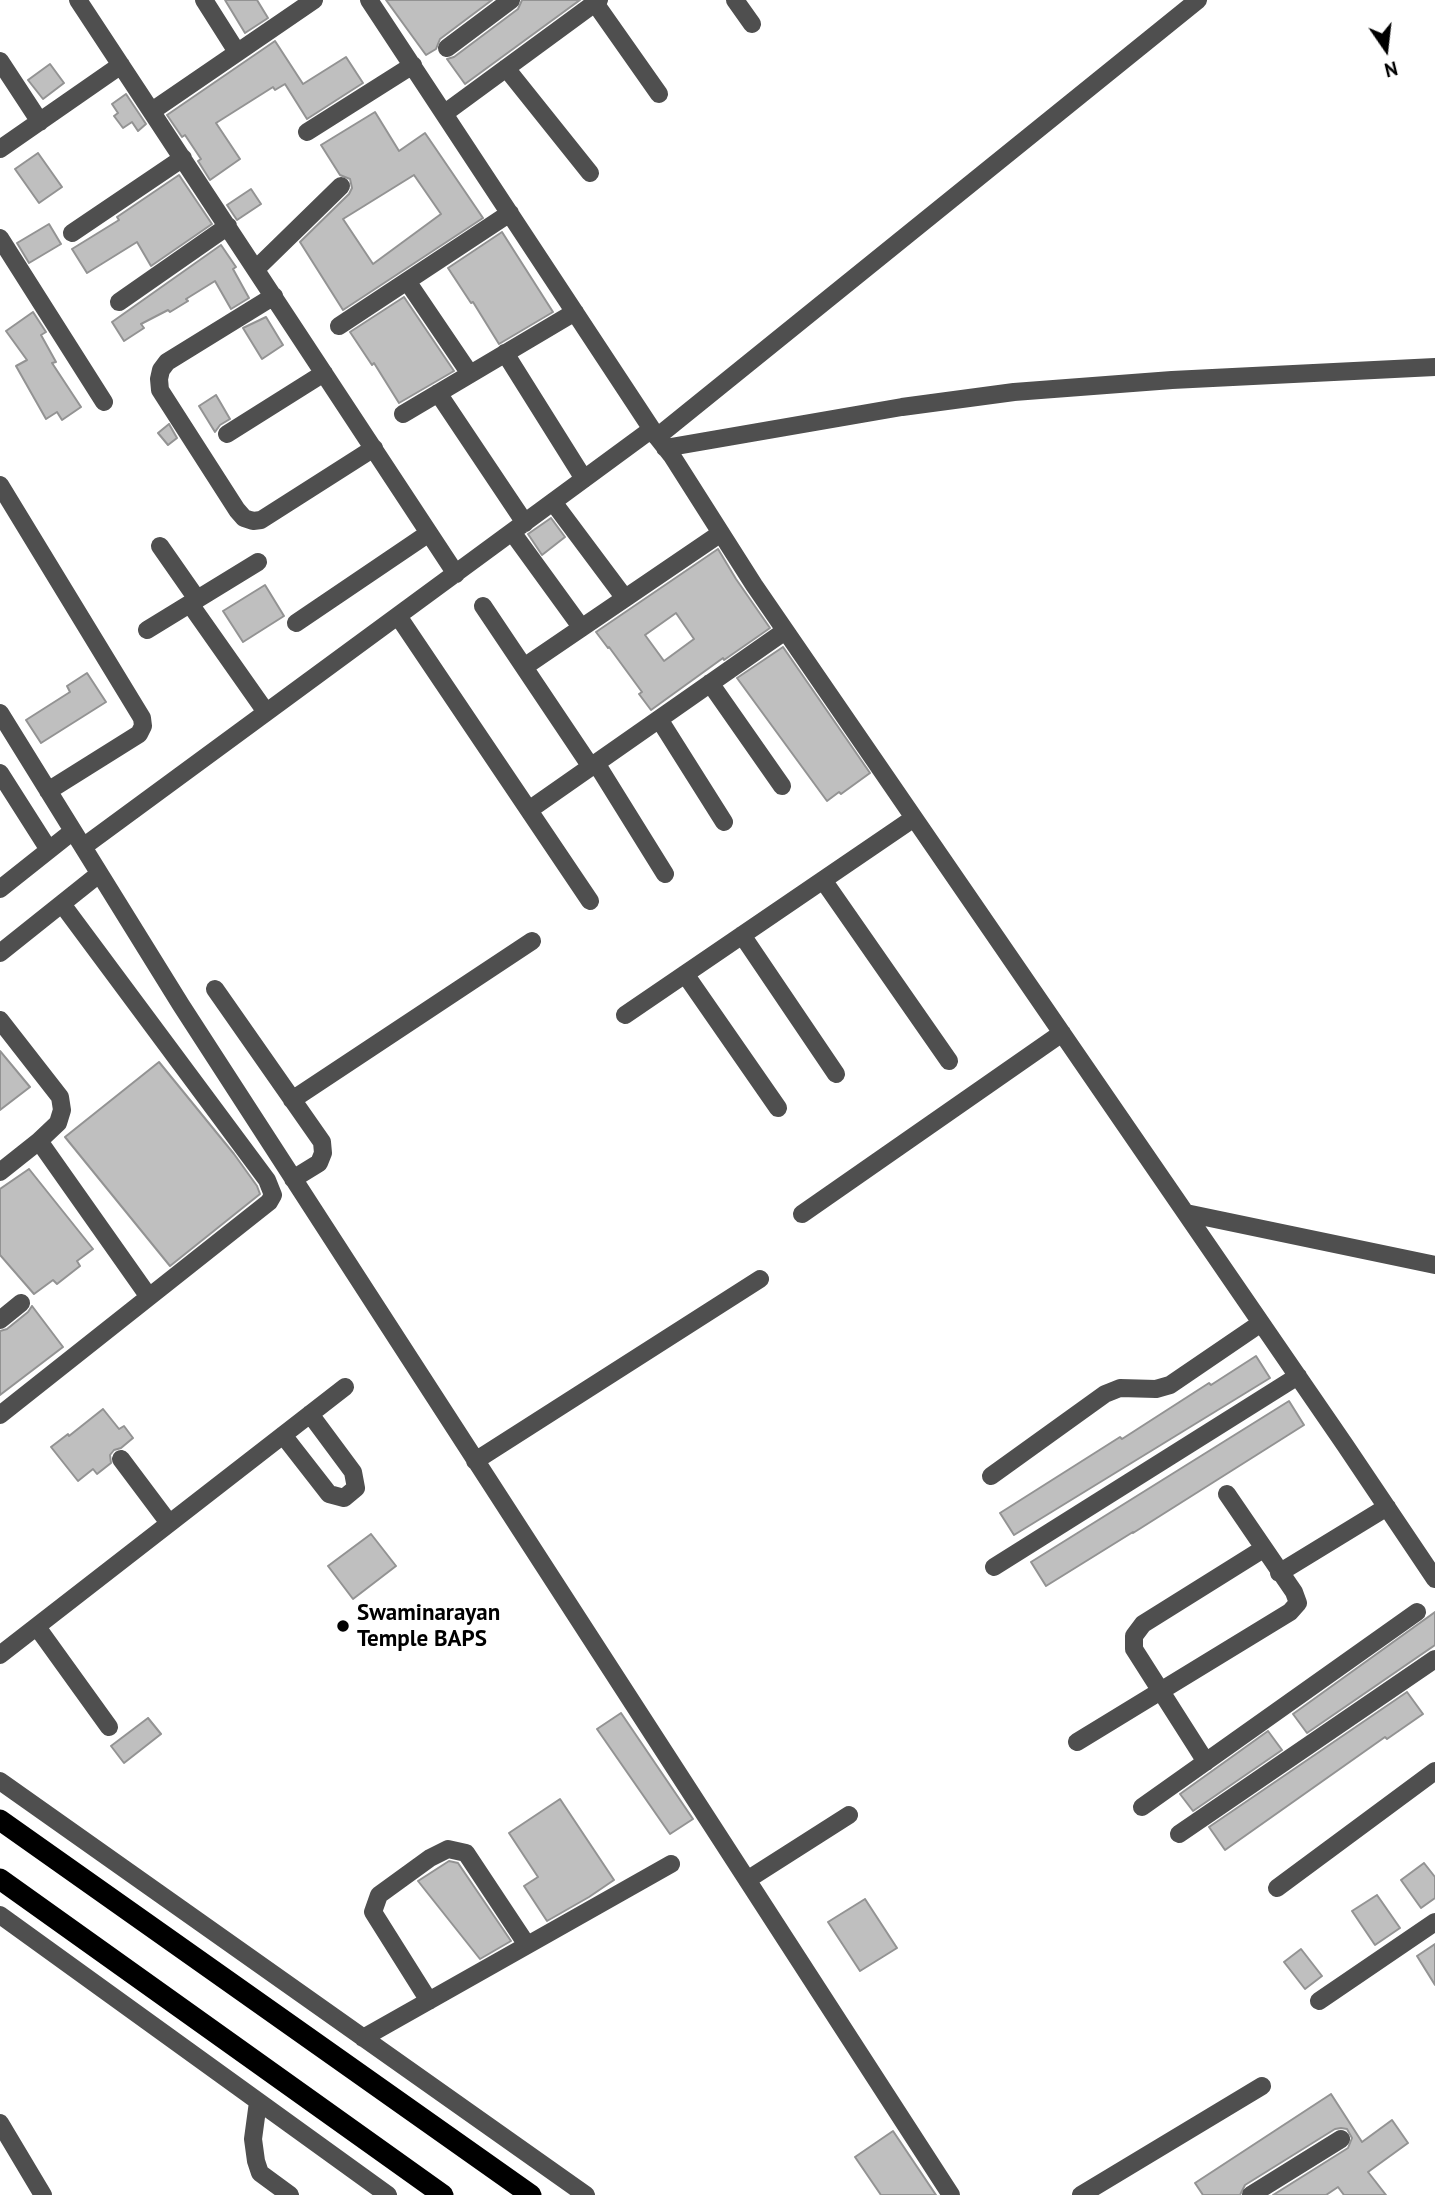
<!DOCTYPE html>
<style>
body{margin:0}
#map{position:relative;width:1435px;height:2195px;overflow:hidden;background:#fff;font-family:"PT Sans",sans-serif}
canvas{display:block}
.north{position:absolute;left:1351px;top:14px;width:70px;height:70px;-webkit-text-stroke:5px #fff;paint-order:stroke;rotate:166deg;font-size:19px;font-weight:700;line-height:28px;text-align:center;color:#000}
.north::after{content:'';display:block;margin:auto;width:24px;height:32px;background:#000;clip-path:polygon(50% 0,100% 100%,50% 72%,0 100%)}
</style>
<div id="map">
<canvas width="1435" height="2195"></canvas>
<div class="north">N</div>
</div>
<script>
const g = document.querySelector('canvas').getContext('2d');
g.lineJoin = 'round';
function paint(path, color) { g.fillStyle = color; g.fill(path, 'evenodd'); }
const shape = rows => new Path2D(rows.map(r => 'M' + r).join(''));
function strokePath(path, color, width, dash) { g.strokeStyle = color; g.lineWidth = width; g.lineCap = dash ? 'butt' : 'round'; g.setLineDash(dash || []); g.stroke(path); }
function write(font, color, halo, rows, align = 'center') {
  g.font = font + ' "PT Sans",sans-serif'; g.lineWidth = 6; g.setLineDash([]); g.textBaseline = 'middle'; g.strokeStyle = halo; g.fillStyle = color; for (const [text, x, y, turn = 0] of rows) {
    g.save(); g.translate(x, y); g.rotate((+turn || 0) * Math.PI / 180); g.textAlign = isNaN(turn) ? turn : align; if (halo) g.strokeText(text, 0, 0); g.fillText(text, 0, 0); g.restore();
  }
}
const building = shape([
 [225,0,257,0,268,18,245,33,225,0],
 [386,0,492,0,440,39,436,49,426,55,386,0],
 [522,0,580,0,465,84,447,59,454,57,518,9,522,0],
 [275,41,303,84,346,57,363,83,307,119,285,84,275,90,273,87,216,123,240,159,210,180,198,161,201,159,185,135,182,137,167,115,275,41],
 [50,64,64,83,43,99,28,80,50,64],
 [126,94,146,124,138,131,132,122,123,128,114,116,118,113,112,104,126,94],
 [375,112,399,151,425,133,483,218,343,310,300,242,349,194,352,188,350,179,340,175,321,145,375,112],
 [414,175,441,214,373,264,343,219,414,175],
 [38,153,62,187,39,203,15,169,38,153],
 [179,175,212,224,151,266,137,242,87,273,72,249,119,220,117,217,179,175],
 [251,189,261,204,237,220,227,205,251,189],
 [49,224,61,244,29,263,17,243,49,224],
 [502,232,553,312,499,344,473,302,471,303,448,268,502,232],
 [221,245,236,267,233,269,249,298,231,309,215,281,186,299,188,301,170,312,168,310,141,324,144,328,124,341,112,322,221,245],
 [404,297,454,371,399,403,374,363,372,365,350,332,404,297],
 [33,312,46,332,41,335,56,362,52,363,81,407,62,420,57,412,46,419,16,366,27,360,6,331,33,312],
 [266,317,283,345,262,359,243,328,266,317],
 [216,395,230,419,220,425,215,432,199,406,216,395],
 [169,424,177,438,168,445,158,433,169,424],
 [551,518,565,537,542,555,528,534,551,518],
 [718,549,736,579,770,628,724,660,723,658,651,710,639,694,642,692,609,647,608,648,596,632,718,549],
 [676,613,694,639,664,661,645,635,676,613],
 [265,585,284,616,243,642,223,611,265,585],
 [783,647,870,773,841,794,839,792,827,801,737,678,783,647],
 [87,673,106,702,41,743,26,720,70,692,67,686,87,673],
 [0,1051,30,1087,0,1110,0,1051],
 [159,1062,234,1154,257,1186,260,1194,170,1266,65,1137,159,1062],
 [29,1169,93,1249,77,1261,80,1266,57,1284,53,1280,34,1294,0,1255,0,1189,29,1169],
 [32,1306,63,1347,0,1395,0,1331,7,1329,28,1312,32,1306],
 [1256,1356,1270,1378,1014,1535,1000,1513,1120,1437,1122,1439,1209,1383,1211,1385,1256,1356],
 [1289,1401,1304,1425,1133,1533,1133,1532,1046,1586,1031,1562,1289,1401],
 [103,1409,119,1429,124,1426,133,1438,121,1448,114,1450,110,1455,111,1463,97,1474,93,1469,78,1481,51,1447,68,1434,69,1436,103,1409],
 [371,1534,396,1566,353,1599,328,1566,371,1534],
 [1435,1612,1435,1645,1307,1733,1293,1714,1435,1612],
 [1407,1692,1423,1714,1387,1739,1385,1737,1225,1850,1209,1827,1407,1692],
 [621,1713,693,1819,670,1834,597,1729,621,1713],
 [148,1718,161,1734,124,1763,111,1746,148,1718],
 [1268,1731,1282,1750,1193,1811,1180,1794,1268,1731],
 [560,1799,614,1880,589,1897,547,1921,524,1886,538,1877,509,1833,560,1799],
 [449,1861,458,1863,511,1941,480,1959,418,1881,449,1861],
 [1424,1863,1435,1877,1435,1898,1421,1908,1401,1880,1424,1863],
 [1377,1895,1400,1928,1375,1945,1352,1911,1377,1895],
 [865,1899,897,1948,860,1971,828,1922,865,1899],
 [1435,1944,1435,1985,1417,1956,1435,1944],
 [1301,1949,1322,1976,1305,1989,1284,1962,1301,1949],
 [1331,2094,1362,2142,1392,2120,1408,2143,1368,2172,1386,2195,1344,2195,1338,2187,1326,2195,1273,2195,1348,2148,1352,2138,1347,2129,1341,2128,1335,2129,1245,2185,1240,2195,1203,2195,1195,2183,1331,2094],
 [893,2131,936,2195,881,2195,855,2157,893,2131]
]);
const minor = shape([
 [78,0,456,574],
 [204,0,237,52],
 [369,0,657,437,672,456,754,585,1345,1445,1435,1579],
 [735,0,752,24],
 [595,3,659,94],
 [447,48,511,0],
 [0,61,40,122],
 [506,68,590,173],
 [152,111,314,0],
 [445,113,599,0],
 [307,132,413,65],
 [0,149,121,65],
 [72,233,183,158],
 [0,238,104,402],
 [256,269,341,186],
 [407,281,470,374],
 [274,296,167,362,161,370,159,379,160,390,237,510,244,518,253,521,261,520,374,448],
 [119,302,228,226],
 [339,326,510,213],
 [505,353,584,479],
 [438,393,525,523],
 [403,414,575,312],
 [227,434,324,373],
 [657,437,1198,0],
 [665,448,902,407,1014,392,1172,380,1435,367],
 [0,485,142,718,143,726,139,734,48,791],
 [553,502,624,597],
 [512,532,581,627],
 [160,546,197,599],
 [190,604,266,712],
 [483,606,591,767],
 [398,616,590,901],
 [296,623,429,533],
 [147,630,258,562],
 [524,667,721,533],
 [710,683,782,786],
 [0,713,181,1005,951,2195],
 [659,719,724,822],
 [596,763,665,874],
 [0,773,49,850],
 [529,810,785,631],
 [83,847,652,429],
 [823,880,949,1061],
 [0,889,73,831],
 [742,935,836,1074],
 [0,953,99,874],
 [685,974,778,1108],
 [215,989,322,1142,323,1153,319,1163,293,1179],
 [625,1015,914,818],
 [0,1020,60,1097,62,1110,58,1123,39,1141,0,1172],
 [292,1100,532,941],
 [39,1141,149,1297],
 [1186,1213,1435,1265],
 [802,1214,1062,1033],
 [0,1320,21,1303],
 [0,1415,269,1202,273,1195,267,1180,62,904],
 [283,1435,329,1494,344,1498,356,1488,353,1472,310,1414],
 [121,1459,169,1523],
 [475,1461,760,1279],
 [991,1476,1105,1394,1120,1388,1156,1389,1170,1385,1261,1323],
 [994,1567,1298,1376],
 [1279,1573,1387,1507],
 [37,1627,109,1727],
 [0,1655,345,1387],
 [1077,1742,1290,1612,1298,1603,1294,1592,1227,1494],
 [1206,1762,1134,1649,1134,1636,1143,1624,1263,1549],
 [0,1781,586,2195],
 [1142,1807,1417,1612],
 [1179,1834,1435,1659],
 [747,1880,849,1815],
 [1277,1888,1435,1771],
 [0,1915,388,2195],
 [429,2001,373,1912,379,1895,430,1858,448,1849,466,1853,527,1945],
 [1319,2001,1435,1922],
 [363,2038,671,1864],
 [258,2102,253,2139,256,2161,260,2173,290,2195],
 [0,2123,43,2195],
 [1081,2195,1262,2086],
 [1251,2195,1341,2139]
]);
const highway = shape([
 [0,1820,531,2195],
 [0,1879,443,2195]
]);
const markers = [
 [343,1626,7,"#000"]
];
const poiNames = [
 ["Swaminarayan",357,1613],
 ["Temple BAPS",357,1639]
];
paint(building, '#bfbfbf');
strokePath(building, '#939393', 2);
strokePath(minor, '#4f4f4f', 18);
strokePath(highway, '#000', 21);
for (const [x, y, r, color] of markers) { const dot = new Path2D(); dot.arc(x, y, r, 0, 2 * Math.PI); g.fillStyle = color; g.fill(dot); strokePath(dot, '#fff', 2.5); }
write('bold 23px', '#000', '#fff', poiNames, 'left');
</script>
